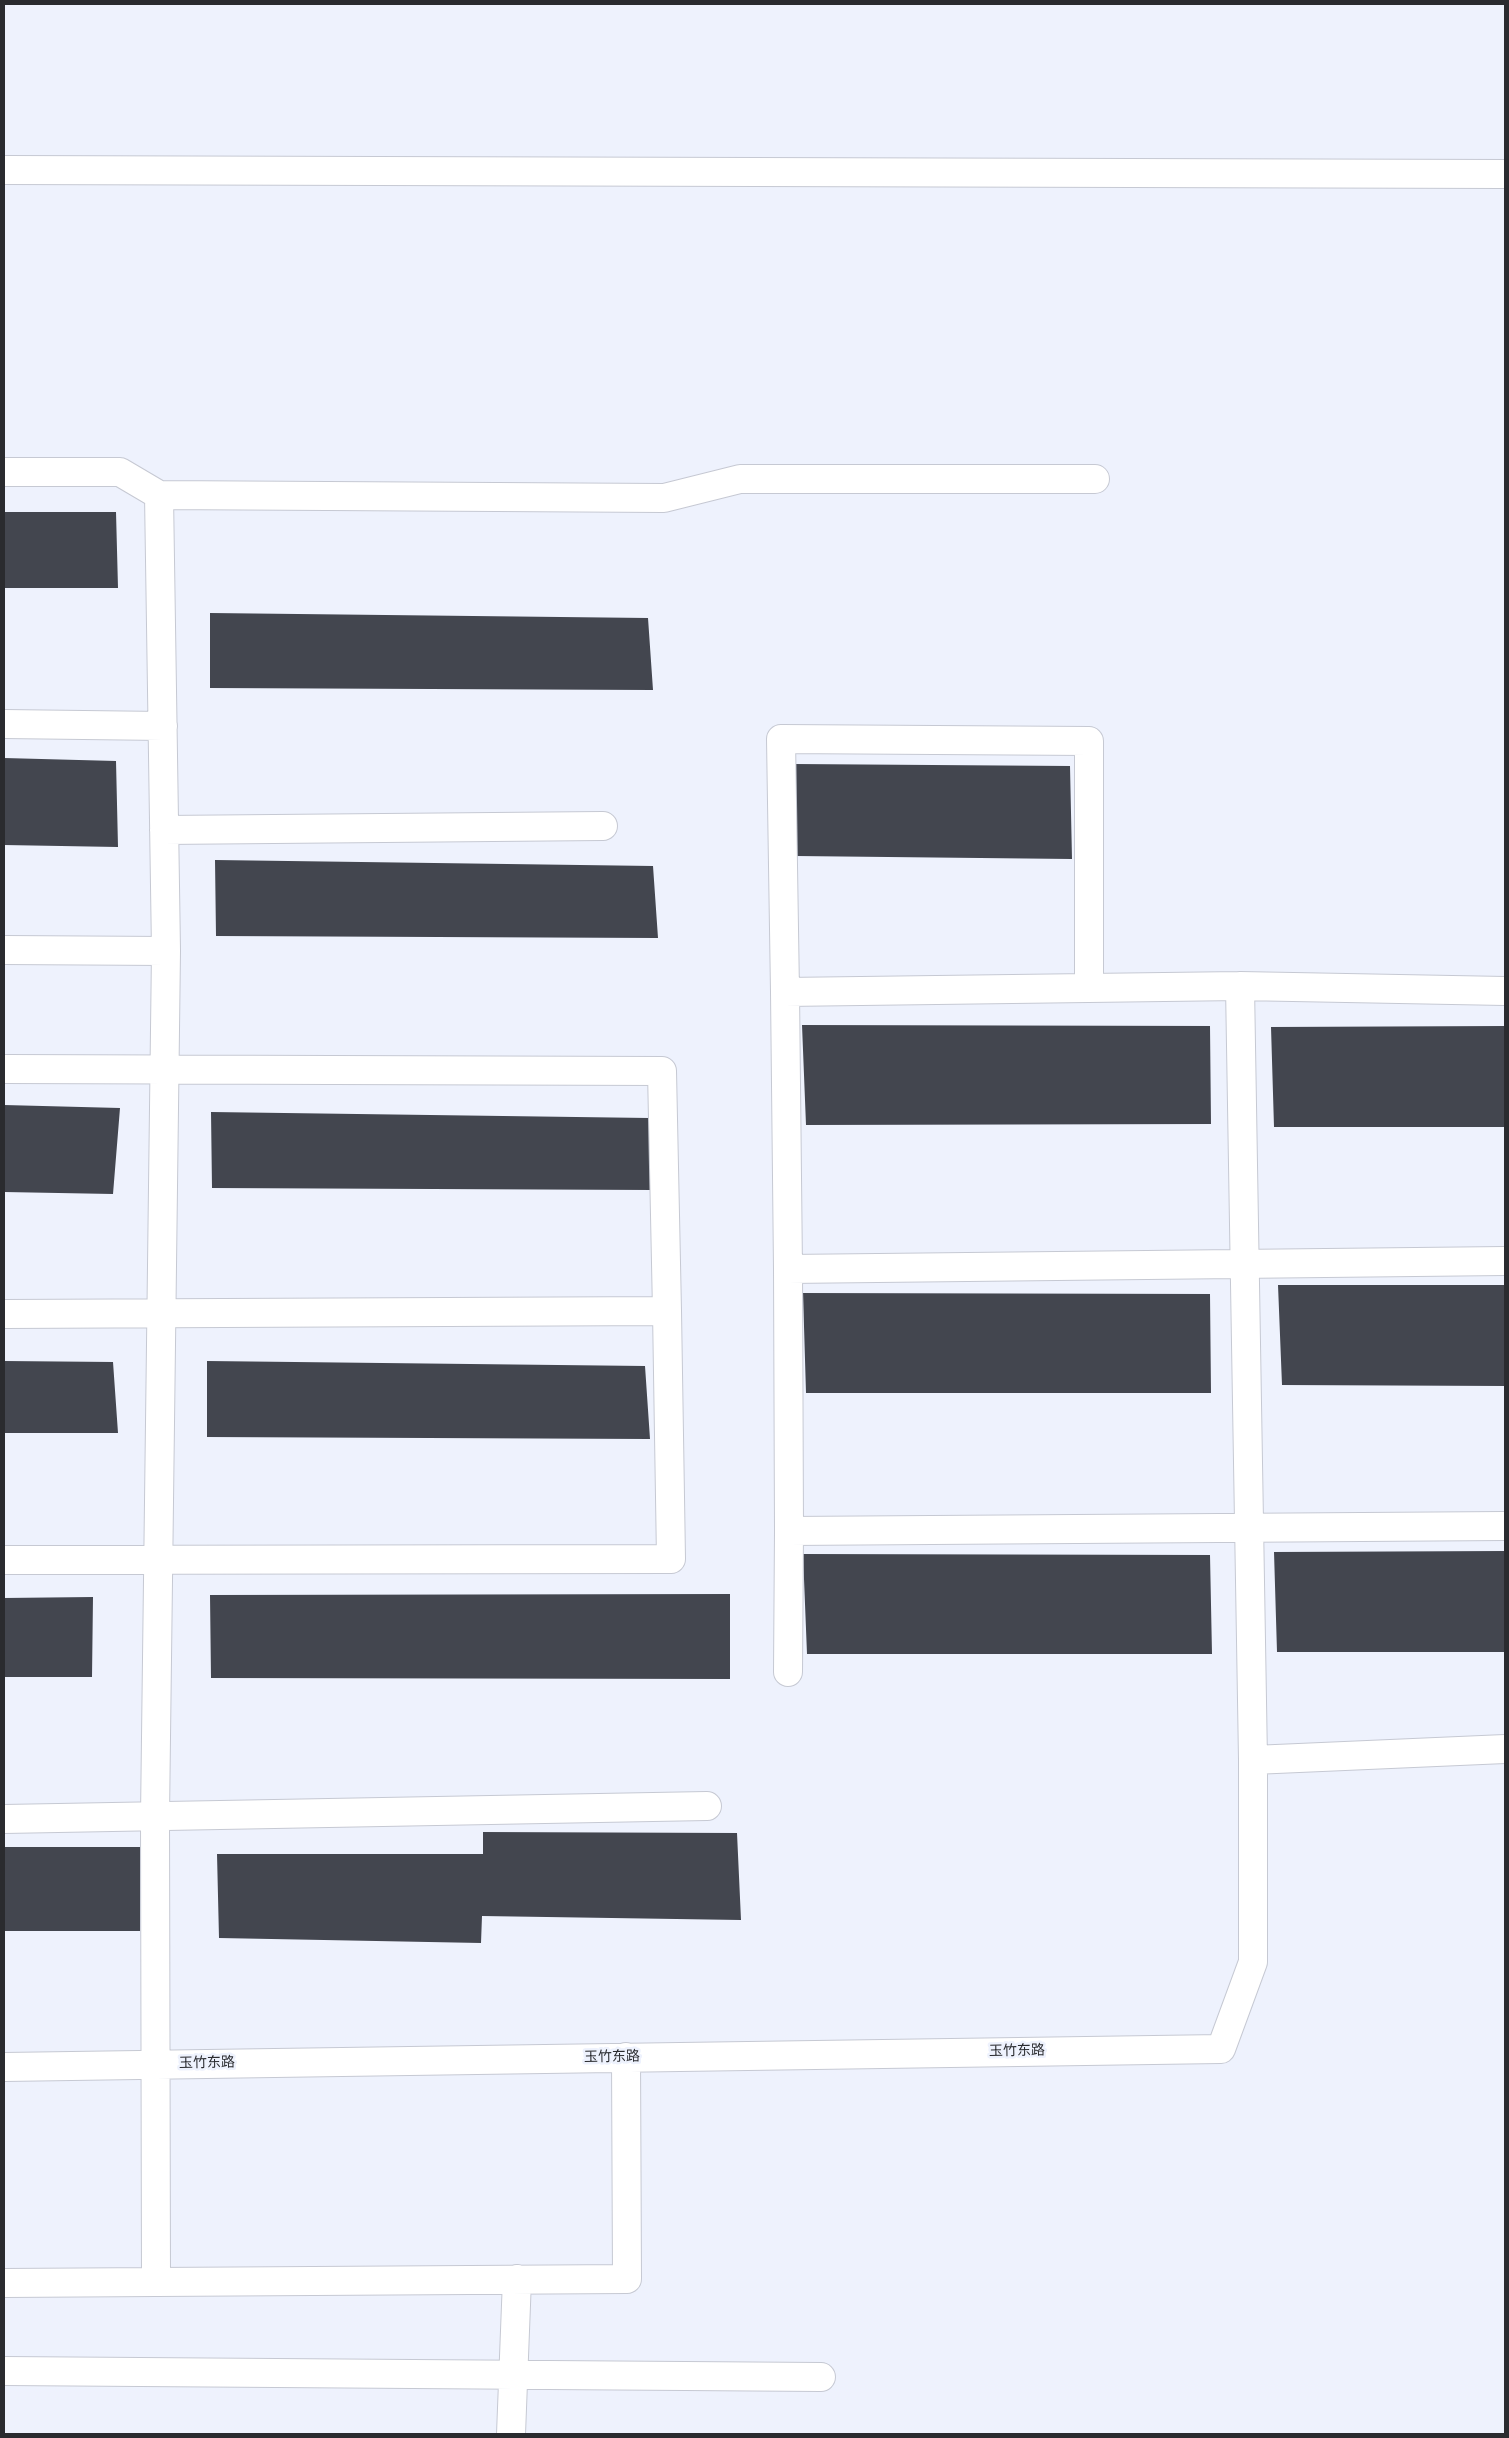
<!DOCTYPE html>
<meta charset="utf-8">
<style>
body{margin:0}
#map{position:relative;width:1509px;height:2438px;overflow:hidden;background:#eef2fd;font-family:Rubik,sans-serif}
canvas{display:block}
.frame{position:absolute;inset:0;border:5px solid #2a2b2f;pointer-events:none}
</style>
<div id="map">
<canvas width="1509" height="2438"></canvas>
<div class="frame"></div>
</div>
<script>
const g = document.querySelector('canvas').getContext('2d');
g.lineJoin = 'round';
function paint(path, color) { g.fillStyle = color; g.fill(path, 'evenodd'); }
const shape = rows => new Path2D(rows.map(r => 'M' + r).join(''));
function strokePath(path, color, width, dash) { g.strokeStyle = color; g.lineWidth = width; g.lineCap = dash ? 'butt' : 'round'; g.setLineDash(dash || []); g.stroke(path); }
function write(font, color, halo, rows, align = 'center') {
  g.font = font + ' Rubik,"Noto Sans SC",sans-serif'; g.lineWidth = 5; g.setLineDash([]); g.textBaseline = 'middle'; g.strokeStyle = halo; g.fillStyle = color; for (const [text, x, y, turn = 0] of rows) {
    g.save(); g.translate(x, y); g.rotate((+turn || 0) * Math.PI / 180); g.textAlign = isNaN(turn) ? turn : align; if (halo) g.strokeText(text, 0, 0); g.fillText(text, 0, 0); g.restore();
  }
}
const building = shape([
 [4,512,116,512,118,588,4,588],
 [210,613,648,618,653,690,210,688],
 [4,758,116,761,118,847,4,845],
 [794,764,1070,766,1072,859,796,856],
 [215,860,653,866,658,938,216,936],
 [802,1025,1210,1026,1211,1124,806,1125],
 [1505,1026,1505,1127,1274,1127,1271,1027],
 [4,1105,120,1108,113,1194,4,1192],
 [211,1112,649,1118,654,1190,212,1188],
 [1278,1285,1505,1285,1505,1386,1282,1385],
 [803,1293,1210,1294,1211,1393,806,1393],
 [4,1361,113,1362,118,1433,4,1433],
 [207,1361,645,1366,650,1439,207,1437],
 [1505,1551,1505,1652,1277,1652,1274,1552],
 [803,1554,1210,1555,1212,1654,807,1654],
 [730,1594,730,1679,211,1678,210,1595],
 [93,1597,92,1677,4,1677,4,1598],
 [483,1832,737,1833,741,1920,482,1916,481,1943,219,1938,217,1854,483,1854],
 [4,1847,140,1847,140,1931,4,1931]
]);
const minor = shape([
 [4,170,1505,174],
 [4,472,120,472,159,495],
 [4,724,163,726],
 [164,830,603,826],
 [4,950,166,951],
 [1240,986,785,992,788,1269,1505,1261],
 [785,992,781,739,1089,741,1089,988],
 [4,1069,662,1071,667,1311],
 [788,1269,789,1531,1505,1526],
 [4,1314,667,1311,671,1559,4,1560],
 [788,1672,789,1531],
 [1253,1760,1505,1749],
 [4,1819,707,1806],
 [626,2057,627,2279,156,2282,155,1816,166,951,159,495,664,498,740,479,1095,479],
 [4,2067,1221,2049,1253,1962,1253,1760,1240,986,1505,991],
 [4,2283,156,2282],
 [4,2371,821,2377],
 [511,2434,517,2279]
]);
const streetNames = [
 ["玉竹东路",1017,2051,-1],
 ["玉竹东路",612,2057,-1],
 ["玉竹东路",207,2063,-1]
];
paint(building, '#43464f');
strokePath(minor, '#c6c9d3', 30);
strokePath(minor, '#fff', 28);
write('14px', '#2a2b2f', '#eef2fd', streetNames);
</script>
